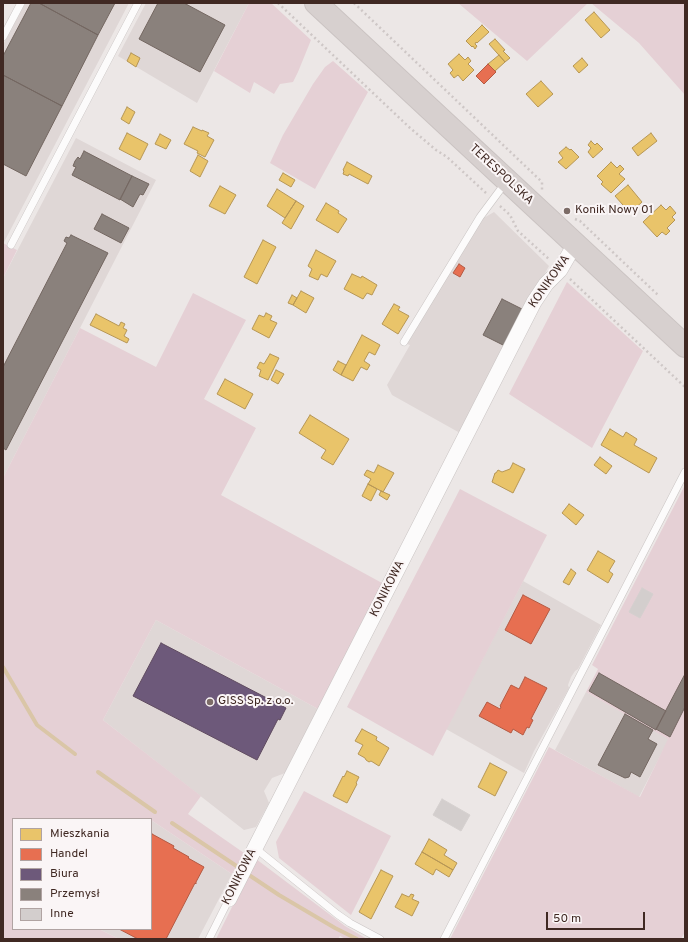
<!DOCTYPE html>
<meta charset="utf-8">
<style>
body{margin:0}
#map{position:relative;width:688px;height:942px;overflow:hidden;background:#ece7e6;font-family:Overpass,sans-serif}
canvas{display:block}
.frame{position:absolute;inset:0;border:4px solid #402923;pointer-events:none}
.legend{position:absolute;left:12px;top:818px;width:140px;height:112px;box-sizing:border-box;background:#faf5f6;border:1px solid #b0a3a2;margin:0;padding:5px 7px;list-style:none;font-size:12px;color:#402923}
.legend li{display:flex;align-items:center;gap:8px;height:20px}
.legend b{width:20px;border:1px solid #b0a3a2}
.scale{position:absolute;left:546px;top:912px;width:99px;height:18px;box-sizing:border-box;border:2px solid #402923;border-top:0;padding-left:5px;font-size:12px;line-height:14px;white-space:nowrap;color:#402923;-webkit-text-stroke:3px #faf5f6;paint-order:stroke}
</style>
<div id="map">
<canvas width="688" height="942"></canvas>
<div class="frame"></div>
<ul class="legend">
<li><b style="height:11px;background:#e9c46a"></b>Mieszkania</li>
<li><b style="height:11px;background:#e76f51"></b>Handel</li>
<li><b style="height:11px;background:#6d597a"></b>Biura</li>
<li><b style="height:11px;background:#8a817c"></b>Przemysł</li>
<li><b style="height:11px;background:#d3cecd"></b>Inne</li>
</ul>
<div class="scale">50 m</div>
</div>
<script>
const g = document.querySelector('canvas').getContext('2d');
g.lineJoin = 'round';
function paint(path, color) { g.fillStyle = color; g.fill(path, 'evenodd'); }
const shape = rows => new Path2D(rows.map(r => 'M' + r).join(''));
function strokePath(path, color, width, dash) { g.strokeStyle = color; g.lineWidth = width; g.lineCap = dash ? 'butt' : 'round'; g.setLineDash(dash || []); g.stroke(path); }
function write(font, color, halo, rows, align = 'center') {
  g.font = font + ' Overpass,sans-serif'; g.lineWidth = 4; g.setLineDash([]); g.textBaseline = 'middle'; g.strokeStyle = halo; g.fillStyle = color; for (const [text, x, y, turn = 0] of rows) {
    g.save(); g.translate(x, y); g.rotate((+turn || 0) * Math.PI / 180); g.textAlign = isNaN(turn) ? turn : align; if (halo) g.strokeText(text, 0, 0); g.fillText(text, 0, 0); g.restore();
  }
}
const built = shape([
 [25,3,129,3,3,244,3,45],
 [146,3,249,3,197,103,118,56],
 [76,138,156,180,3,478,3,278],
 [494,212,549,266,524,310,460,433,392,395,387,385,410,345,407,344,482,219],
 [523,581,601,625,578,669,575,671,571,677,568,685,569,688,534,751,524,773,446,729],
 [156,620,318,709,285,773,272,778,264,791,269,803,256,827,244,830,103,720],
 [586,692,669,739,639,797,555,750],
 [151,820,232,874,198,939,119,939,99,929,151,929]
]);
const green = shape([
 [249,3,271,3,311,40,298,72,293,82,280,84,274,94,254,82,250,93,214,71],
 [458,3,588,3,527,61],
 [591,3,685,3,685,95,639,43],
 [333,61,368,92,315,189,270,163,283,135,313,84,325,67],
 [3,243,17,250,3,278],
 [567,282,643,351,592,448,509,394],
 [193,293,246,320,204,399,256,428,221,495,382,583,318,709,156,620,103,720,201,796,188,814,244,853,232,874,151,820,151,819,13,819,13,929,99,929,119,939,3,939,3,478,80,328,156,367],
 [685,485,685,932,681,939,450,939,549,747,640,797,668,739,586,692,598,669,592,665],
 [460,489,547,535,433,756,347,707],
 [304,791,391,836,351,915,279,858,276,842],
 [256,859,345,926,367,939,345,939,340,936,338,939,216,939]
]);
const homes = shape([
 [594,12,610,30,601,38,585,20,594,12],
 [482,25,489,32,477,43,476,42,475,44,477,46,475,49,473,46,472,47,466,41,482,25],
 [495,39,505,50,503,51,510,58,505,62,489,44,495,39],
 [131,53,140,58,136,67,127,61,131,53],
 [459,54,465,60,468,57,471,61,468,64,474,70,463,81,458,75,454,78,450,73,453,70,448,64,459,54],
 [499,55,505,62,495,71,488,64,499,55],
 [582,58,588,65,579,73,573,66,582,58],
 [541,81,553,94,538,107,526,94,541,81],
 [127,107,135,112,129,124,121,119,127,107],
 [193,127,202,131,202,130,209,133,207,136,214,140,205,157,197,153,198,151,184,144,193,127],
 [127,133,148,144,140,160,119,149,127,133],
 [651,133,657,141,638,156,632,148,651,133],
 [160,134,171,140,166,149,155,144,160,134],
 [591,141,595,145,597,143,603,149,593,158,588,152,591,148,588,145,591,141],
 [566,147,570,150,571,149,579,157,566,169,558,162,563,158,559,153,566,147],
 [198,155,208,161,200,177,190,171,198,155],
 [347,162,372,176,368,184,349,174,348,176,343,174,344,171,343,170,347,162],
 [611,162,617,168,620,165,624,169,619,174,625,179,611,193,601,184,603,182,597,176,611,162],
 [283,173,295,180,291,187,279,180,283,173],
 [628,185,642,202,630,213,615,196,628,185],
 [220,186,236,195,225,214,209,206,220,186],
 [277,189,296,201,285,218,267,206,277,189],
 [296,201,304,206,291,229,282,223,296,201],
 [326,203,339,211,338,213,347,219,338,233,316,220,326,203],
 [661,205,666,210,670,206,676,213,672,217,675,220,667,228,670,231,666,235,662,232,657,237,643,222,661,205],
 [263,240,276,247,257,284,244,277,263,240],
 [316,250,336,261,327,277,321,274,318,280,309,276,312,269,308,266,316,250],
 [352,274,361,278,362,276,377,285,372,295,367,293,363,299,344,289,352,274],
 [301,291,314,298,306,313,293,305,301,291],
 [292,295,297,298,293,305,288,303,292,295],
 [394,304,400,307,398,310,409,316,398,334,382,324,394,304],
 [266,313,272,316,270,320,277,323,269,338,252,329,259,315,264,317,266,313],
 [96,314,119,326,121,322,125,324,123,328,127,330,124,336,129,339,127,343,90,325,96,314],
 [362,335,380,345,375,355,369,352,364,361,370,365,367,370,361,367,353,381,341,375,362,335],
 [270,354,279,358,268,380,259,376,261,370,257,368,260,362,264,364,270,354],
 [338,361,346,365,341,375,333,370,338,361],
 [276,370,284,374,278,384,271,380,276,370],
 [225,379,253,394,245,409,217,394,225,379],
 [310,415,349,439,333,465,321,458,326,450,299,433,310,415],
 [610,429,623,437,626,432,637,439,634,445,657,458,649,473,601,445,610,429],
 [600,457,612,466,606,474,594,465,600,457],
 [513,463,525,469,513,493,492,482,495,473,496,473,498,470,502,472,510,469,513,463],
 [378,465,394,473,383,492,368,484,371,479,364,475,367,470,374,473,378,465],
 [368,484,377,489,371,501,362,496,368,484],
 [381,491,390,495,387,500,379,495,381,491],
 [569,504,584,515,576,525,562,513,569,504],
 [598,551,615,561,609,571,613,574,608,583,587,570,598,551],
 [571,569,576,573,569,585,563,582,571,569],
 [362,729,377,737,376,740,389,748,379,766,371,761,369,762,366,760,365,758,358,754,363,745,355,741,362,729],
 [490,763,507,772,495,796,478,787,490,763],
 [347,771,359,777,356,783,357,784,347,803,333,796,343,776,344,777,347,771],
 [429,839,447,850,444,855,457,863,453,870,422,852,429,839],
 [422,852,453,870,449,877,436,869,433,875,415,864,422,852],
 [381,870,393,876,371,919,359,912,381,870],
 [402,894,409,897,411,894,414,895,412,899,419,902,412,916,395,907,402,894]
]);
const shops = shape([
 [488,64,496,72,484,84,476,76,488,64],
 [459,264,465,268,460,277,453,273,459,264],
 [523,595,550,609,531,644,505,630,523,595],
 [525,677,547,688,531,719,533,720,529,728,527,727,523,735,513,729,511,733,479,716,487,702,500,709,501,707,500,706,511,685,519,689,525,677],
 [152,834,174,846,173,848,189,857,188,858,204,867,196,882,196,884,195,883,166,939,138,939,119,929,151,929,151,836,152,834]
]);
const offices = shape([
 [161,643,286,708,280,720,278,719,257,760,133,696,161,643]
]);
const industry = shape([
 [31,3,39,3,98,35,62,106,3,75,3,56,31,3],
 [39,3,115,3,98,35,39,3],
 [158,3,184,3,225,25,200,72,139,39,158,3],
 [3,75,62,106,26,176,3,164,3,75],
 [84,151,132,176,120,200,72,175,76,167,73,166,75,161,78,157,80,159,84,151],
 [132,176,149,184,143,195,140,194,133,207,120,199,132,176],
 [102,214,129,228,121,243,94,229,102,214],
 [71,235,108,253,6,450,3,448,3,367,67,243,64,241,66,237,69,238,71,235],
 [502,299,524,310,505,346,483,335,502,299],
 [599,673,666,711,656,730,589,691,599,673],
 [685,674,685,707,670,737,656,729,685,674],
 [625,714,653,730,648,739,657,744,640,777,631,772,629,777,625,778,598,765,625,714]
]);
const stream = shape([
 [3,667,37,725,75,754],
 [98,772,155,812],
 [172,823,238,867],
 [249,875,279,895,335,928,357,939]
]);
const building = shape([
 [642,588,653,594,640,618,629,612,642,588],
 [442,799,470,815,461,831,433,815,442,799]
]);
const path = shape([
 [278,3,410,128,436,150,447,157,486,193],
 [354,3,542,182,542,190],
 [500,206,510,215,518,231,550,260],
 [575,219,580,221,659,296],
 [570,279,685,387]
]);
const lane = shape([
 [3,37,21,3],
 [11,245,138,3],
 [404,342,480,217,506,182],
 [255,848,337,914,350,923,380,939],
 [209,939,229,899],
 [444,939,685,472]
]);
const street = shape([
 [229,899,534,302,546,284,560,270,575,244]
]);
const primary = shape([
 [316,3,685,346]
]);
const markers = [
 [567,211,4,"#7c6c67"],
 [210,702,4,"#7c6c67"]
];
const streetNames = [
 ["TERESPOLSKA",501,175,43],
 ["KONIKOWA",550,282,-55],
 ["KONIKOWA",388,589,-63],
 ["KONIKOWA",240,877,-63]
];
const poiNames = [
 ["Konik Nowy 01",575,211],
 ["GISS Sp. z o.o.",218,702]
];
paint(built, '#dfd7d6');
paint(green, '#e5d0d5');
paint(homes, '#e9c46a');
strokePath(homes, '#b69655', 1);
paint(shops, '#e76f51');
strokePath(shops, '#b55a43', 1);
paint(offices, '#6d597a');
strokePath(offices, '#604b60', 1);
paint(industry, '#8a817c');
strokePath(industry, '#746761', 1);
strokePath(stream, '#dac6a7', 4);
paint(building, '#d3cecd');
strokePath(building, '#d5d0cf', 1);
strokePath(lane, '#c9c4c3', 8);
strokePath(street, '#c9c4c3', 16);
strokePath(primary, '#cac3c2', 24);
strokePath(path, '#cec7c6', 2.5, [2, 3]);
strokePath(lane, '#fcfbfb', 7);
strokePath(street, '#fcfbfb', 15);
strokePath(primary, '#d7d0cf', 22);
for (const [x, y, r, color] of markers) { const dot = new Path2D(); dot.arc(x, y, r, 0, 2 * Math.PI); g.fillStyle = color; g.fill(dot); strokePath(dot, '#faf5f6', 1.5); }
write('12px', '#402923', '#faf5f6', streetNames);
write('12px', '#402923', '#faf5f6', poiNames, 'left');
</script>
